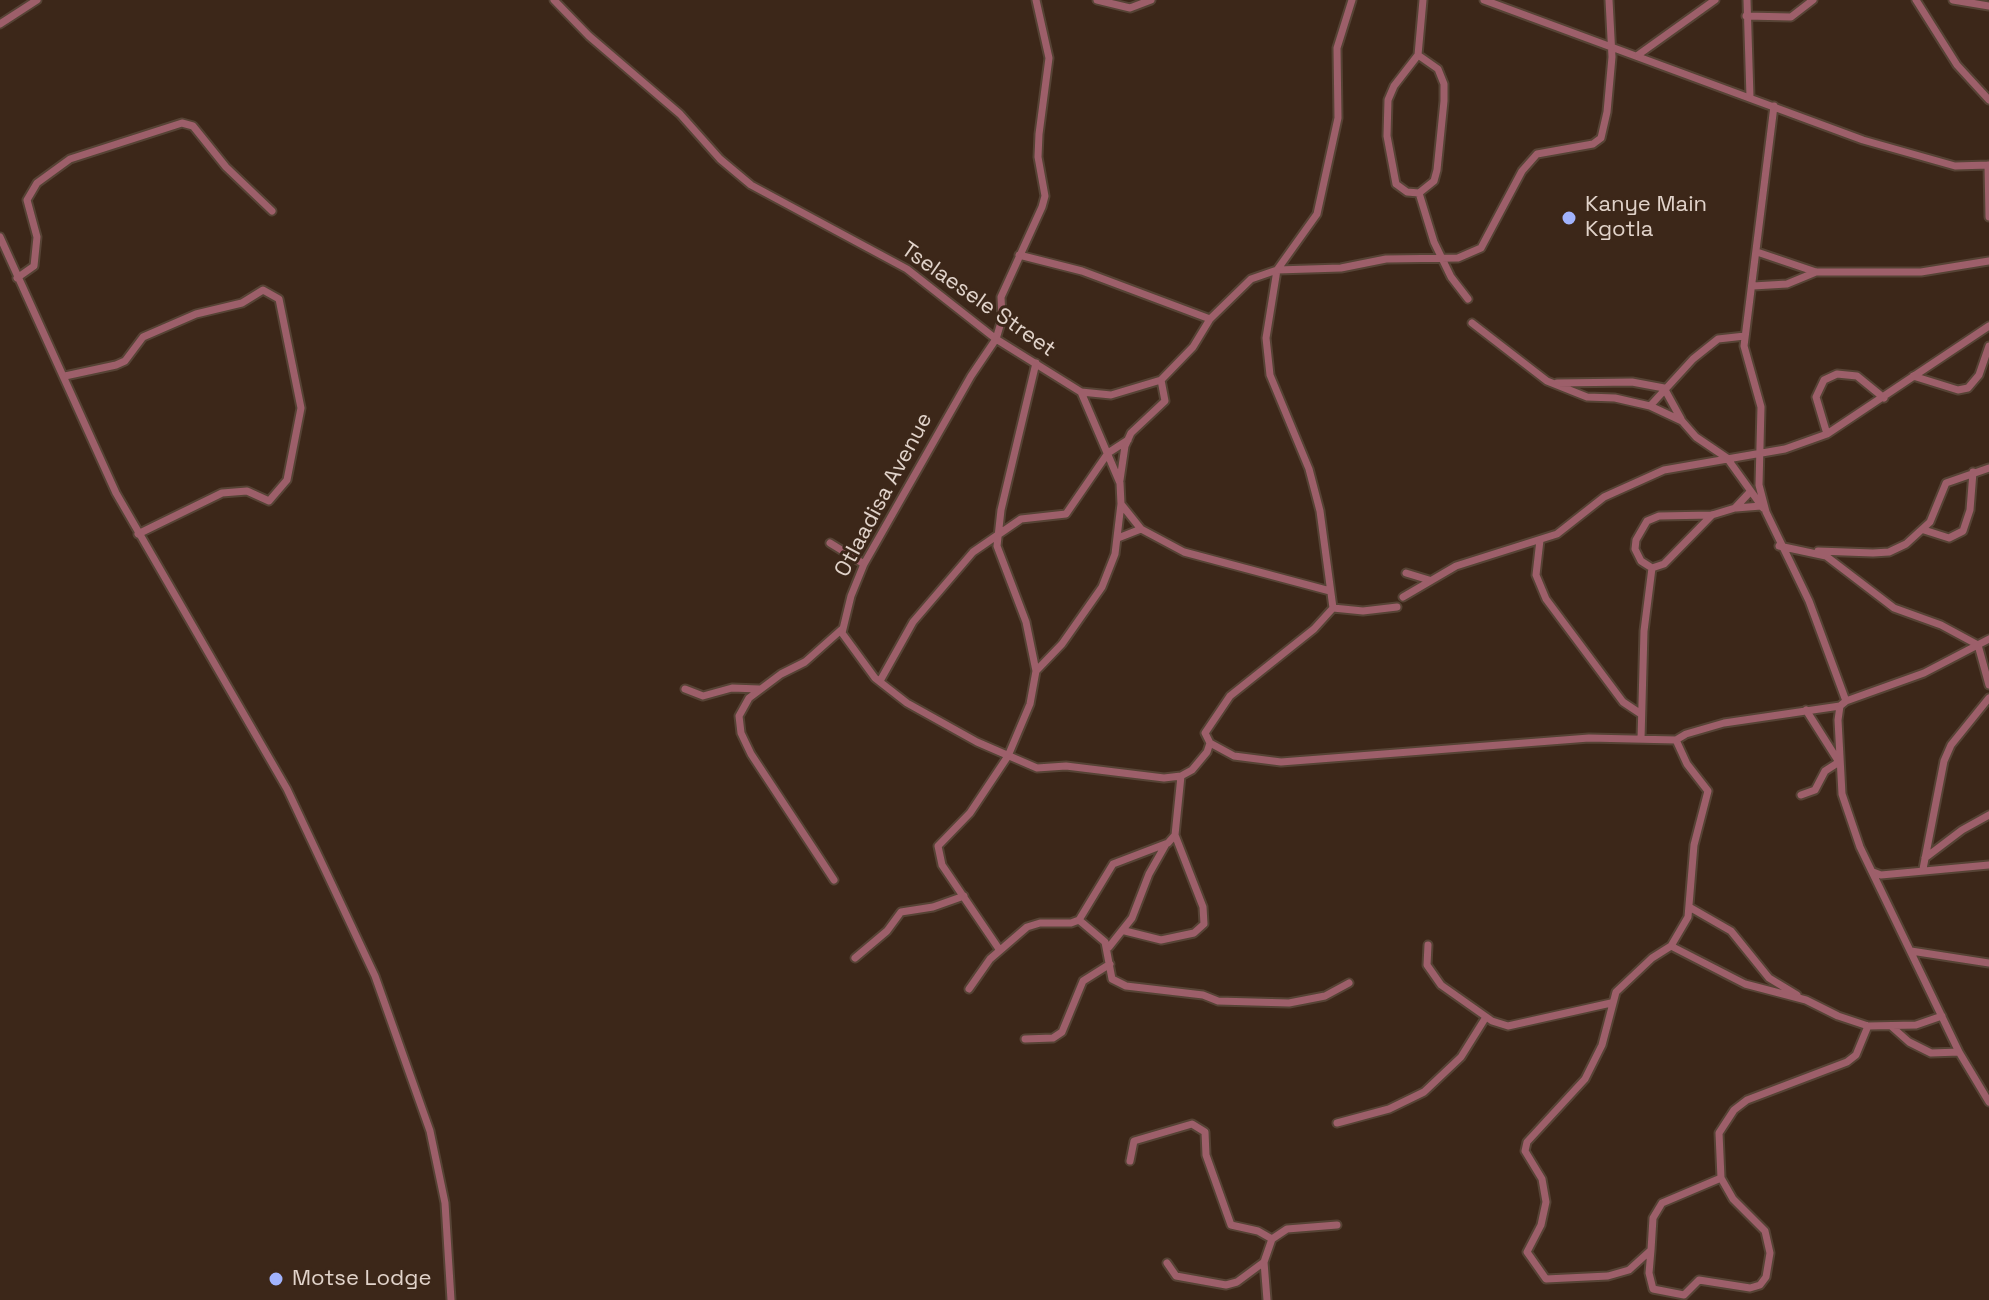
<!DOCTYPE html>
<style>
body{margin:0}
canvas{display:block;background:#3c2719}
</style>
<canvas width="1989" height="1300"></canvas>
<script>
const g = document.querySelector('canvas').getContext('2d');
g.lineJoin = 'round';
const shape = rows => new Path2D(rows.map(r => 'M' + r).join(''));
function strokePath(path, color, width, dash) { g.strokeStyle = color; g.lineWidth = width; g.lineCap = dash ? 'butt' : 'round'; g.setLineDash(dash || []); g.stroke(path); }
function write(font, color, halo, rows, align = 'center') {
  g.font = font + ' "Space Grotesk",sans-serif'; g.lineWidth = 6; g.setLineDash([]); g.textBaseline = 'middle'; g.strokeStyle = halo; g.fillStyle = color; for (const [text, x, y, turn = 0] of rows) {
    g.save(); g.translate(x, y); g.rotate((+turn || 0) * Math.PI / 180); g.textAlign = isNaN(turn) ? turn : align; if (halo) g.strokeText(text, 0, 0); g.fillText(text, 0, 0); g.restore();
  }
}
const minor = shape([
 [554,0,589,36,680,114,720,159,751,185,907,269,996,339,1081,392,1111,395,1161,380,1193,347,1210,319,1251,279,1277,270,1341,268,1386,259,1458,258,1481,248,1522,171,1537,154,1593,144,1601,138,1607,112,1612,57,1609,0],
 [1036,0,1049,58,1039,134,1038,157,1045,196,1042,207,1001,297,1002,319,996,339,971,376,864,564,851,596,842,633,875,678,907,703,977,742,1037,768,1066,766,1164,778,1181,776,1192,770,1207,752,1210,743,1205,733,1230,696,1314,629,1333,608,1320,511,1309,469,1270,375,1266,338,1277,270,1317,214,1338,118,1337,48,1352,0],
 [1097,0,1130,8,1151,0],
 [1484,0,1863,140,1955,166,1989,165],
 [1747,0,1750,97],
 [1916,0,1957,65,1989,100],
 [1953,0,1989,6],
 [1746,16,1791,17,1813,0],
 [0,24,37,0],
 [1418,55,1394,86,1388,100,1387,136,1396,184,1407,192,1419,193,1434,242,1451,277,1468,299],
 [1638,55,1715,0],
 [1774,106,1744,346,1761,407,1759,485,1766,512,1809,601,1846,701],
 [1988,165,1989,217],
 [1419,193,1434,181,1437,170,1444,101,1444,84,1438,69,1418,55,1423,0],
 [0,237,116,493,287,789,375,976,430,1131,445,1203,451,1300],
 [1757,252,1816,272,1921,272,1989,261],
 [1019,255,1082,271,1210,319],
 [17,278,34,266,37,237,27,200,37,183,70,159,182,123,193,126,226,167,272,211],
 [1753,286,1787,284,1816,272],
 [1472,323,1547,381,1587,397,1615,398,1650,406,1682,421,1696,437,1727,458,1763,508],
 [1036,363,1001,510,997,546,1026,622,1036,671],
 [65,376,116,365,125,361,143,337,196,314,242,303,263,290,279,299,301,408,287,480,269,501,247,491,222,493,138,534],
 [1913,376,1958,390,1968,388,1979,375,1989,346],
 [1557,383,1632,382,1664,388,1681,419],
 [1081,392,1120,483,1121,504,1141,529,1184,552,1330,591],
 [1650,406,1693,359,1718,339,1745,336],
 [1827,434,1816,397,1824,380,1837,374,1857,376,1884,398],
 [1120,480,1125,446,1131,433,1165,401,1161,380],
 [1736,508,1761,506],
 [1712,515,1664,564,1652,568,1641,561,1635,549,1636,540,1647,521,1659,516,1712,515],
 [1712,515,1735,508,1750,492],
 [1924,530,1949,538,1963,531,1970,510,1973,472],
 [1118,538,1141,529],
 [1540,540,1536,575,1546,599,1623,702,1641,714],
 [830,543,864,564],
 [1779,546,1826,556,1894,608,1941,625,1978,645,1989,685],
 [1818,551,1873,553,1889,552,1906,544,1930,522,1946,483,1989,468],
 [1406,573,1429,580],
 [1403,597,1456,566,1557,534,1604,497,1664,470,1785,449,1827,434,1989,326],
 [1333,608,1363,611,1397,607],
 [1989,639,1924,673,1846,701,1840,706,1838,720,1842,794,1860,847,1959,1052,1989,1102],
 [880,681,913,622,973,552,1021,519,1066,514,1108,453,1128,440],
 [685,689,703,696,732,688,759,689],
 [1641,739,1644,631,1652,568],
 [1676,740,1687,764,1708,791,1694,845,1688,917,1671,946,1652,958,1616,992,1602,1045,1585,1079,1527,1142,1525,1151,1542,1179,1546,1202,1541,1225,1527,1252,1546,1279,1608,1276,1629,1270,1651,1250,1653,1218,1662,1203,1721,1178],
 [1210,743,1234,756,1281,762,1589,738,1676,740,1686,734,1724,723,1840,706],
 [1801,795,1815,790,1825,771,1839,762,1806,710],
 [1925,858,1962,830,1989,815],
 [1923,869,1944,761,1951,745,1989,698],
 [1873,872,1881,875,1989,865],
 [834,880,751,754,741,733,739,716,749,698,781,674,805,662,841,630],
 [1691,908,1731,931,1769,978,1797,995],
 [1079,920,1113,864,1168,843,1175,835,1181,776],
 [1125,931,1161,940,1194,933,1204,924,1203,907,1175,835],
 [1428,945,1427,965,1441,985,1492,1021,1508,1026,1611,1003],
 [1671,946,1745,984,1806,1000,1838,1016,1868,1026,1916,1025,1942,1016],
 [1109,947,1132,918,1149,874,1166,844],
 [999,949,942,865,938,846,970,813,1008,756,1030,704,1036,671,1062,644,1102,587,1115,554,1121,504],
 [1911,951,1989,963],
 [855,958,887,931,901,912,933,907,964,896],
 [969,989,990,959,1027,927,1040,923,1071,923,1079,920,1105,942,1112,979,1126,986,1203,995,1218,1001,1289,1003,1325,996,1349,983],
 [1891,1026,1909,1042,1931,1053,1959,1052],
 [1025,1039,1053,1038,1062,1032,1083,981,1110,964],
 [1337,1123,1389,1109,1424,1092,1461,1057,1486,1017],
 [1130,1161,1134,1141,1192,1124,1205,1132,1206,1155,1231,1225,1258,1231,1272,1239],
 [1651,1250,1649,1273,1653,1289,1684,1295,1699,1280,1750,1288,1760,1285,1766,1277,1770,1253,1765,1231,1733,1199,1721,1178,1719,1133,1734,1110,1747,1100,1847,1062,1856,1055,1868,1026],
 [1167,1263,1176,1276,1226,1285,1237,1282,1264,1262],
 [1267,1300,1264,1262,1272,1239,1287,1229,1337,1225]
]);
const markers = [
 [1569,218,8,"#a1b3fd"],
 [276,1279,8,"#a1b3fd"]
];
const poiNames = [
 ["Kanye Main",1585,205],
 ["Kgotla",1585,230],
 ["Motse Lodge",292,1279]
];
const streetNames = [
 ["Tselaesele Street",978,300,35],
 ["Otlaadisa Avenue",884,495,-62]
];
strokePath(minor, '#564335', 11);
strokePath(minor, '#9d5f6a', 7);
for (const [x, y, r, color] of markers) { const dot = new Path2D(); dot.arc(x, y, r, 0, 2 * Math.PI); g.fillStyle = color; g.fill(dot); strokePath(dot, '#3c2719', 3); }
write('22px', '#e1d3ca', '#3c2719', poiNames, 'left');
write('22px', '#e1d3ca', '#3c2719', streetNames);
</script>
